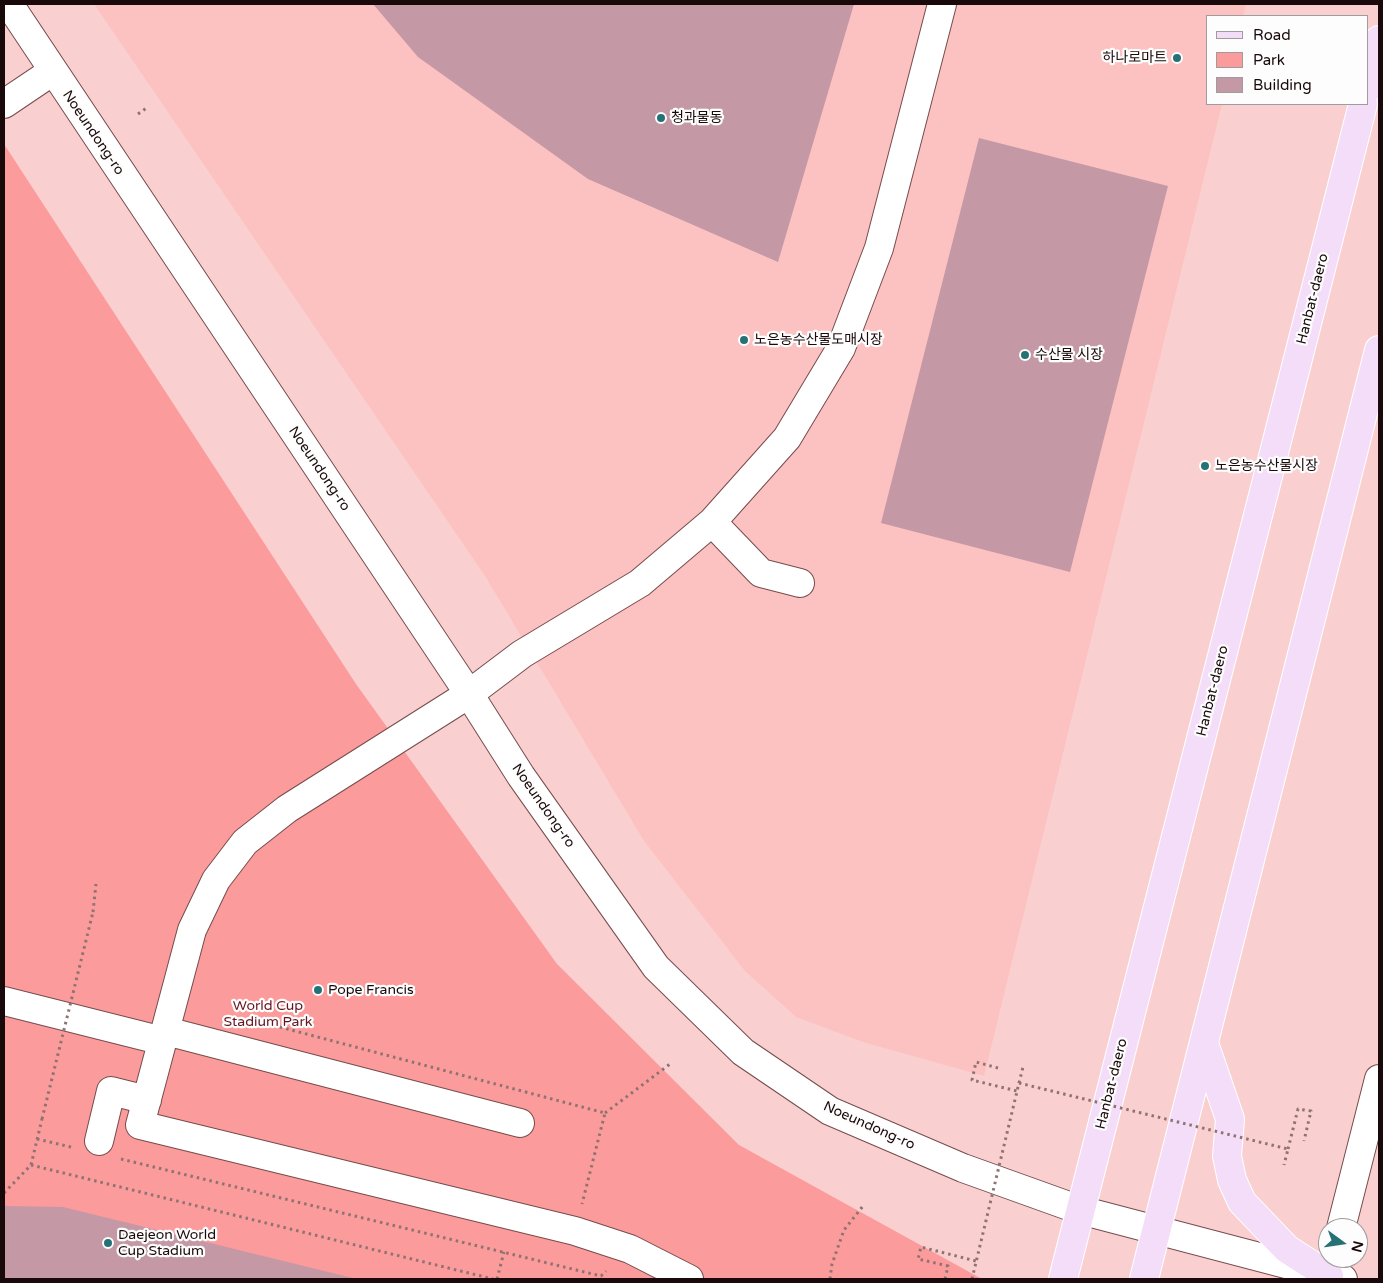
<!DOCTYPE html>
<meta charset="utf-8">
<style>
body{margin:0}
#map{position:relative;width:1383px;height:1283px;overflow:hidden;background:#f9d0cf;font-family:"Varela Round",sans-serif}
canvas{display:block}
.frame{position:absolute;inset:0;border:5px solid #19090a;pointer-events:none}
.legend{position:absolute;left:1206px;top:15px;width:162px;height:90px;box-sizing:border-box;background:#fdfdfd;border:1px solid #a29b9c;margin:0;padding:6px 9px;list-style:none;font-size:15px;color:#19090a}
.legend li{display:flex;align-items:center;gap:10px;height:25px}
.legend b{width:25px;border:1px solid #a29b9c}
.north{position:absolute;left:1318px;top:1218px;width:50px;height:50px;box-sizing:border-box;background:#fdfdfd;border:1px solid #a29b9c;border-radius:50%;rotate:104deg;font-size:14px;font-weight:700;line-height:20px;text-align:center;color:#19090a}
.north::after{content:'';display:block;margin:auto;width:18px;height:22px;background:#267175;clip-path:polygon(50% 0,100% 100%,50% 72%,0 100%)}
</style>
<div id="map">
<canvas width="1383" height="1283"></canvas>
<div class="frame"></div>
<ul class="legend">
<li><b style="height:6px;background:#f4ddf9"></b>Road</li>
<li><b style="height:14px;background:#fc9b9b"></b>Park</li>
<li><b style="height:14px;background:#c598a5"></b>Building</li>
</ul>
<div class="north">N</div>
</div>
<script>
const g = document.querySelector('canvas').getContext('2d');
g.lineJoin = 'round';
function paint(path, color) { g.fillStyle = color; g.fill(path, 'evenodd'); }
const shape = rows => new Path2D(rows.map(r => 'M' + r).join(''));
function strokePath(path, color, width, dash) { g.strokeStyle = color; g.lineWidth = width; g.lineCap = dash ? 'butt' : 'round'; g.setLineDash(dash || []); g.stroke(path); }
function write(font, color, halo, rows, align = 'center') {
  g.font = font + ' "Varela Round","Noto Sans KR",sans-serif'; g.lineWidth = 4.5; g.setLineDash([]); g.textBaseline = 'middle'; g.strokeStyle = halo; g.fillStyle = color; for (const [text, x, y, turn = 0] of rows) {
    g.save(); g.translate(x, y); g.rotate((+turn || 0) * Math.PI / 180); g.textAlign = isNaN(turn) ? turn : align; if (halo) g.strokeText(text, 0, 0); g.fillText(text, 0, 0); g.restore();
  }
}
const built = shape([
 [94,4,1246,4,1243,16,1207,16,1207,104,1222,104,984,1076,863,1042,796,1017,745,971,644,841,485,576]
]);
const green = shape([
 [4,144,356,684,557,964,739,1145,982,1279,4,1279]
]);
const building = shape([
 [373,4,854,4,778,262,588,179,418,57],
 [979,138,1168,186,1070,572,881,523],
 [4,1206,63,1207,357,1279,4,1279]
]);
const path = shape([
 [138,114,148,107],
 [93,912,96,884],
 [261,1022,605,1113,582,1204],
 [998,1068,976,1062,972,1080,1017,1091],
 [1019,1083,1023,1067],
 [605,1113,670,1064],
 [37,1139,71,1147],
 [1288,1149,1298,1109,1311,1111,1304,1141],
 [121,1159,601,1276,606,1271],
 [31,1165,493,1279],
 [4,1193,31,1165,42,1119],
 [497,1279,504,1252],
 [830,1279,832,1264,844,1230,863,1206],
 [945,1279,948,1266,918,1259,921,1247,976,1261]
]);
const minor = shape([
 [9,4,469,694,521,776,656,967,743,1052,830,1111,963,1168,1080,1210,1343,1279],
 [4,104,53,71],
 [712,522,761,573,800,583],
 [4,1001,163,1041],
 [166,1031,520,1123],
 [99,1141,111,1091,147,1100],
 [1341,1228,1379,1079],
 [689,1279,630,1249,575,1231,140,1125,192,930,216,880,245,842,287,809,469,694,522,654,640,583,712,522,787,438,841,348,879,248,942,4]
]);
const major = shape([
 [1367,89,1379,40],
 [1204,1043,1230,1119,1227,1156,1232,1180,1242,1202,1287,1249,1329,1276],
 [1063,1279,1363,104],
 [1144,1279,1379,350]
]);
const pathBridge = shape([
 [42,1119,93,912],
 [972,1279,1019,1083,1288,1149,1284,1165]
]);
const markers = [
 [1177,58,5,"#267175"],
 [661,118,5,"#267175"],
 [744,340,5,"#267175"],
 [1025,355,5,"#267175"],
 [1205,466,5,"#267175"],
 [318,990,5,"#267175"],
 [108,1243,5,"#267175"]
];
const poiNames = [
 ["하나로마트",1167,58,"right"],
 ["청과물동",671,118],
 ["노은농수산물도매시장",754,340],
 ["수산물 시장",1035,355],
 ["노은농수산물시장",1215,466],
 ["Pope Francis",328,990],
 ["Daejeon World",118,1235],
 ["Cup Stadium",118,1251]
];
const streetNames = [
 ["Noeundong-ro",93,133,56],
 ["Hanbat-daero",1313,299,-76],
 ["Noeundong-ro",319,469,56],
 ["Hanbat-daero",1213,691,-76],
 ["Noeundong-ro",543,806,55],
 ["Hanbat-daero",1112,1084,-76],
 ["Noeundong-ro",869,1126,24]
];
const parkNames = [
 ["World Cup",268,1006],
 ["Stadium Park",268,1022]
];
paint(built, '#fcc2c1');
paint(green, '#fc9b9b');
paint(building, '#c598a5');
strokePath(minor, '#764c4c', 30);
strokePath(major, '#fff', 30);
strokePath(path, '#8f7272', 3, [2.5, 4]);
strokePath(minor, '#fff', 28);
strokePath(major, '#f4ddf9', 28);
strokePath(pathBridge, '#8f7272', 3, [2.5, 4]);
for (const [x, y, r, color] of markers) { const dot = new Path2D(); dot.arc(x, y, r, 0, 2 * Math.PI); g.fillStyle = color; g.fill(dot); strokePath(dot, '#fdfdfd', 2); }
write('14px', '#19090a', '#fdfdfd', poiNames, 'left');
write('14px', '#19090a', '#fdfdfd', streetNames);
write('14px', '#66151e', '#fdfdfd', parkNames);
</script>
